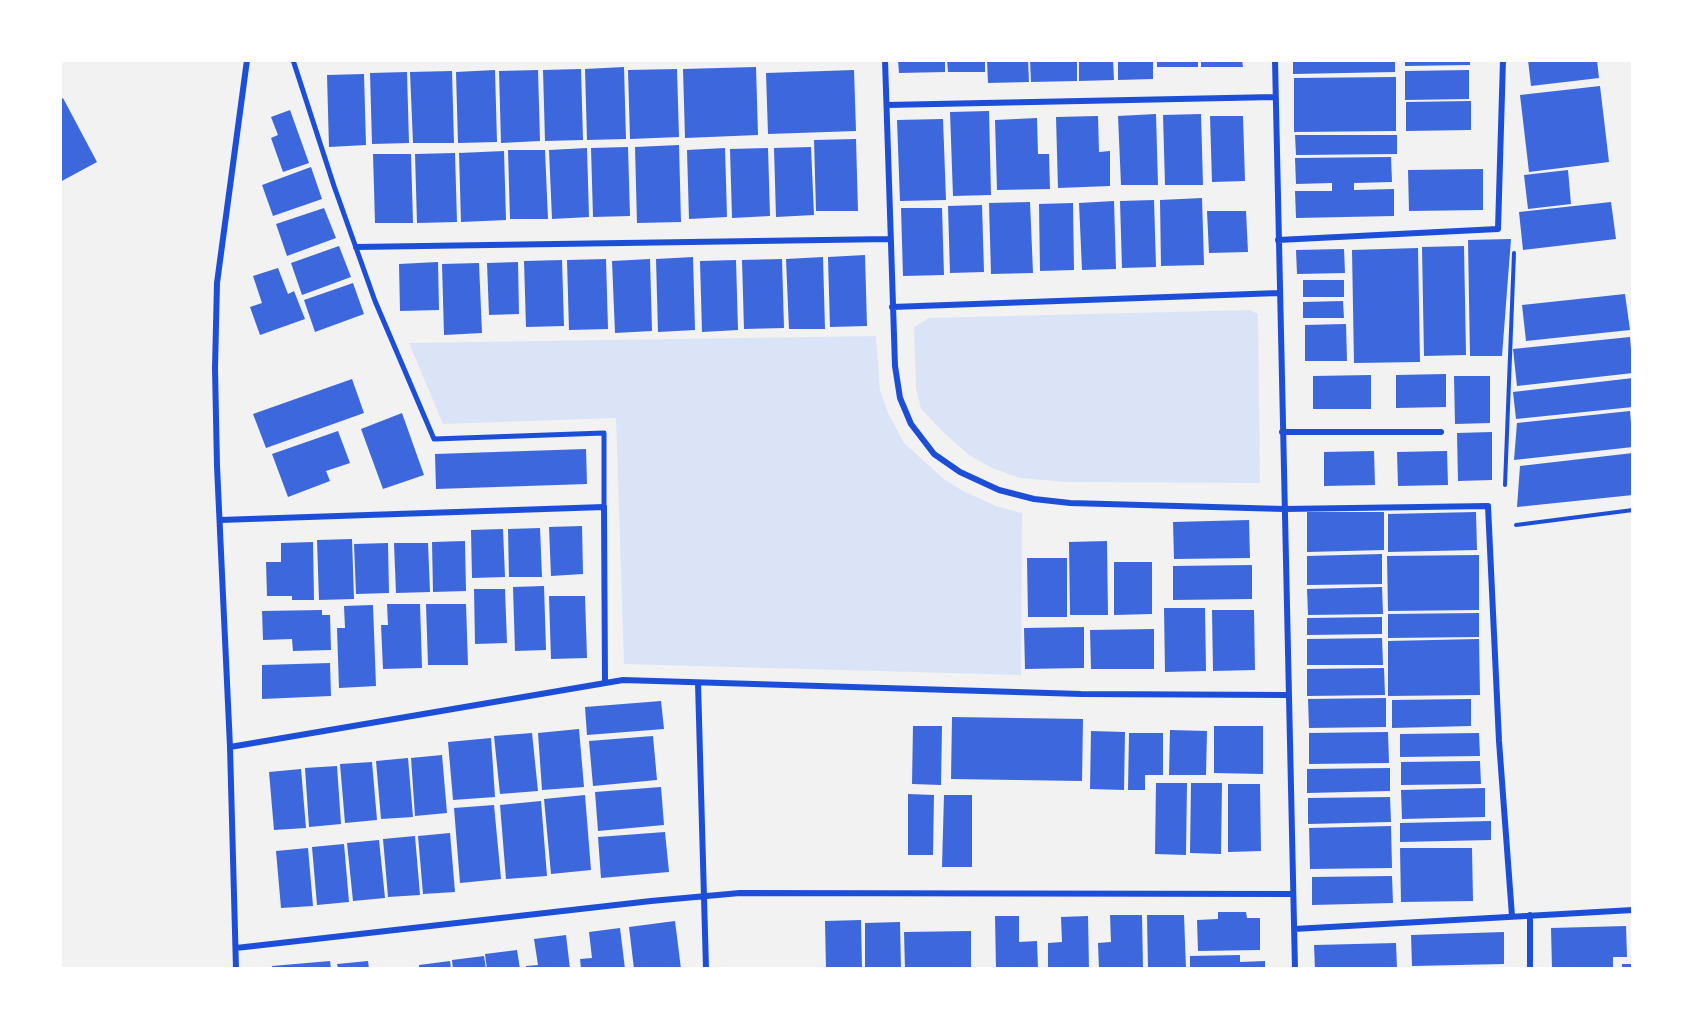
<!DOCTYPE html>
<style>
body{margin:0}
#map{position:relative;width:1693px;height:1029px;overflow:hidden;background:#f2f2f2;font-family:Inter,sans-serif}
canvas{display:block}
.frame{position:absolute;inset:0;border:62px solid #fff;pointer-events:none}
</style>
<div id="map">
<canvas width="1693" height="1029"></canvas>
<div class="frame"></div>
</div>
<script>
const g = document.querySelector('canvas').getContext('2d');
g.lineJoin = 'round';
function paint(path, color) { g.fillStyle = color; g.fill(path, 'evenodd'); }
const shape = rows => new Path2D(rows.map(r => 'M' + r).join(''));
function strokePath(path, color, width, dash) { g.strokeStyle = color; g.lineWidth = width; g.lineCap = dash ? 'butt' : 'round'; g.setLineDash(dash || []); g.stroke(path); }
const green = shape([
 [1250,310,1258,314,1260,483,1066,482,1020,478,992,468,969,455,945,434,921,409,916,389,914,327,929,318],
 [876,336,880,390,888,413,904,443,944,479,963,491,996,506,1022,513,1021,675,624,664,616,418,443,424,409,343]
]);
const building = shape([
 [898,60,945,60,945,72,899,73],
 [947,60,985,60,985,72,948,72],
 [987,60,1028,60,1029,82,988,83],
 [1030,60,1077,60,1077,81,1031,82],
 [1079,60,1113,60,1114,80,1079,81],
 [1118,60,1153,60,1153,79,1118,80],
 [1157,60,1198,60,1198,67,1157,67],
 [1201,60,1242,60,1243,67,1201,67],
 [1293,60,1395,60,1395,72,1293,74],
 [1405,60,1470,60,1470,65,1405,66],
 [1528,60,1597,60,1599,78,1531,86],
 [624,67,626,139,587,140,585,69],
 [756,67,758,135,685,138,683,69],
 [581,69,583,140,545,141,543,70],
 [677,69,679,137,630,139,628,70],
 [495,70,497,142,458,143,456,72],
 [538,70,540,141,501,143,499,71],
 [854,70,856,131,768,134,766,73],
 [1469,70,1469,99,1405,100,1405,71],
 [452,71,454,143,413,143,410,72],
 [407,72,409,143,372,144,370,73],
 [364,74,366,145,329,147,327,75],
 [1396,77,1396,131,1294,132,1294,78],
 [1600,86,1609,162,1529,172,1520,95],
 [63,98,97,162,60,182,60,100],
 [1471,101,1471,130,1406,131,1406,102],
 [290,110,309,163,283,172,271,138,278,135,271,117],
 [989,111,991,195,953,196,950,112],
 [1156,114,1158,185,1121,185,1118,116],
 [1201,114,1203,185,1165,185,1163,115],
 [1098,116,1099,152,1110,151,1110,186,1058,188,1056,117],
 [1210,116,1243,116,1245,181,1212,182],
 [1037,118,1038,154,1049,154,1050,189,997,190,995,120],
 [943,119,946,200,900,201,897,120],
 [1295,135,1397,135,1397,154,1296,155],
 [856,139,858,211,816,211,814,140],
 [679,145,681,222,637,223,635,147],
 [628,147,630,216,593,217,591,148],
 [811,147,814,215,776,217,774,148],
 [587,148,589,217,552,219,549,150],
 [725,148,727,217,689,219,687,150],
 [768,148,770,216,732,218,730,149],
 [508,150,545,150,548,219,510,219],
 [504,151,506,220,461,222,459,153],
 [455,153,457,222,417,223,415,154],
 [373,154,411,154,413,223,375,223],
 [1391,157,1392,182,1354,183,1354,190,1394,189,1394,216,1296,218,1295,191,1332,191,1332,183,1296,184,1295,158],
 [311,167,322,199,273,216,262,185],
 [1483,169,1483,210,1409,211,1408,170],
 [1568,170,1571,204,1528,209,1524,175],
 [1202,198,1204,265,1161,266,1160,200],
 [1154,200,1156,267,1122,268,1120,201],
 [1114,201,1116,269,1082,270,1079,203],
 [1030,202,1033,273,991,274,989,203],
 [1611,202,1616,239,1523,250,1519,212],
 [1073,203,1074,270,1040,271,1039,204],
 [982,205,984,272,950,273,948,206],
 [324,208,336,238,287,256,276,224],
 [901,208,942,208,944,275,903,276],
 [1207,211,1246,211,1248,252,1209,253],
 [1511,239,1502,356,1470,356,1468,240],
 [339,246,351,277,302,295,291,263],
 [1464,246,1466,355,1424,356,1422,247],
 [1418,248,1420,362,1354,363,1352,250],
 [1344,249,1345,273,1297,274,1296,250],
 [865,255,867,326,830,327,828,257],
 [693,257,695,330,658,332,656,259],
 [823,257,825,329,789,329,786,259],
 [606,259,608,329,569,330,567,260],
 [650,259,652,331,615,333,612,261],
 [782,259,784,328,744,329,742,260],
 [562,260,564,326,526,327,524,261],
 [736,260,738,330,702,332,700,261],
 [438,262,439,310,400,311,399,264],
 [518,262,519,314,489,315,487,263],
 [479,263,482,333,444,335,442,264],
 [278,268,288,294,294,291,305,319,260,335,250,307,262,303,253,276],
 [1303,280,1344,280,1344,297,1303,297],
 [353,283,364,314,315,332,304,300],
 [1625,294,1630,330,1526,341,1522,305],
 [1343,301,1344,318,1303,318,1303,302],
 [1346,324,1347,361,1305,361,1305,325],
 [1630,337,1633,373,1517,386,1513,349],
 [1446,374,1446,407,1396,408,1396,375],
 [1371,375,1371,409,1313,409,1313,376],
 [1454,376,1490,376,1490,423,1455,424],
 [1633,378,1633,407,1516,419,1513,392],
 [352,379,364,413,266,448,253,414],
 [1630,411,1633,447,1514,460,1517,423],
 [402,413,424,475,383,489,361,429],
 [338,431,350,463,326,471,330,481,288,497,272,454],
 [1492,432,1492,480,1458,481,1457,433],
 [586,449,587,484,436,489,435,454],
 [1374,451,1375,485,1324,486,1324,452],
 [1447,451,1448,485,1398,486,1397,452],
 [1633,453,1633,495,1517,507,1520,466],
 [1307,512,1384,512,1384,550,1307,552],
 [1476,512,1477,550,1388,552,1388,514],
 [1249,520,1250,558,1174,559,1173,522],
 [582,526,583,574,551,576,549,527],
 [540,528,542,577,509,577,508,529],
 [503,529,505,577,472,578,471,530],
 [352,539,354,599,319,600,317,540],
 [465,541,466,591,433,592,432,542],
 [1107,541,1108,615,1070,615,1069,542],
 [313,542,314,600,292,600,292,596,267,596,266,562,281,562,281,543],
 [388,543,389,593,356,594,354,544],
 [394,543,428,543,430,592,396,593],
 [1382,554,1382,584,1307,585,1307,556],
 [1479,555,1479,610,1388,611,1387,556],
 [1027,558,1067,558,1067,617,1028,617],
 [1114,562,1152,562,1152,614,1114,615],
 [1252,565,1252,599,1173,600,1173,566],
 [544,586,546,650,515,651,513,587],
 [1382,587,1383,614,1308,615,1307,589],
 [474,589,505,589,507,643,475,644],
 [549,596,585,596,587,658,551,659],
 [387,604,420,604,422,668,383,669,381,625,388,625],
 [426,604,466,604,468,665,428,665],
 [373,605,376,686,339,688,337,628,345,628,344,606],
 [1164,608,1205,608,1206,671,1165,672],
 [322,610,322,615,330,615,331,650,293,651,292,639,263,640,262,611],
 [1212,610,1254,610,1255,670,1213,671],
 [1479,613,1479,637,1388,638,1388,614],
 [1382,617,1382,634,1307,635,1307,618],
 [1084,627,1084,668,1025,669,1024,628],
 [1154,629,1154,669,1091,669,1090,630],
 [1382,638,1383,665,1307,665,1307,639],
 [1479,639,1480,695,1388,696,1388,641],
 [330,663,331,696,262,699,262,665],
 [1384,668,1385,695,1307,696,1307,669],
 [1386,698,1386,727,1309,728,1308,699],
 [1471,699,1471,726,1392,728,1392,700],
 [661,701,664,729,587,735,585,707],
 [952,717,1083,719,1082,781,951,779],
 [913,726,942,726,941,785,912,784],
 [1214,726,1263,726,1263,774,1214,773],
 [579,729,584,787,542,790,538,733],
 [1170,730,1207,731,1206,775,1169,775],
 [1091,731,1125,732,1124,790,1090,789],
 [1388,732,1389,763,1309,764,1309,733],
 [532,733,538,791,500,794,494,736],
 [1129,733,1163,733,1163,775,1145,775,1145,790,1128,790],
 [1479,733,1480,756,1400,757,1400,734],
 [653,736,657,780,593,786,589,741],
 [491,738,495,797,453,800,448,742],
 [442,755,447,813,415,816,411,758],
 [408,758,413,817,381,819,376,761],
 [1480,761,1481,784,1401,785,1401,762],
 [372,762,377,820,345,823,340,764],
 [337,766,341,824,309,827,305,768],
 [1390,768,1390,791,1307,793,1307,769],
 [301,769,306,828,274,830,269,772],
 [1156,783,1187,783,1186,855,1155,854],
 [1191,783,1222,783,1221,854,1190,853],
 [1228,784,1260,784,1261,851,1228,852],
 [661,787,664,825,598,831,595,792],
 [1485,788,1485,817,1402,819,1401,790],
 [908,794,934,795,933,855,908,855],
 [585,795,591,870,551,874,544,799],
 [944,795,972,795,972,867,942,867],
 [1390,797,1391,822,1308,824,1308,798],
 [541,801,547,876,506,879,500,805],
 [494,805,501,879,460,883,454,808],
 [1491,821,1491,840,1400,842,1400,823],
 [1391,826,1392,868,1310,869,1309,828],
 [665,832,669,872,601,878,598,837],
 [450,833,455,892,423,894,418,836],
 [415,836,420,895,388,897,383,839],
 [379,840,385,898,353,901,347,843],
 [344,844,349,902,317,905,312,847],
 [308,848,313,906,281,908,276,851],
 [1400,848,1472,848,1473,901,1401,902],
 [1392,876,1393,903,1312,905,1312,877],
 [1218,912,1246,912,1247,918,1260,918,1260,950,1198,951,1197,920,1218,919],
 [1110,915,1142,915,1143,969,1099,969,1098,943,1111,942],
 [1147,915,1184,915,1186,969,1148,969],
 [995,916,1019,916,1019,942,1037,941,1038,969,996,969],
 [1088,916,1089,969,1048,969,1048,943,1062,942,1061,917],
 [861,920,862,969,826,969,825,921],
 [675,921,681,969,634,969,629,927],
 [900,922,901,969,865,969,865,923],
 [1626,926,1627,957,1613,957,1613,969,1552,969,1551,928],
 [620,928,625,969,581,969,580,959,592,958,589,932],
 [971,931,971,969,905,969,904,932],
 [1504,932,1504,964,1412,966,1411,935],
 [566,935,570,969,526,969,526,966,538,965,534,939],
 [1396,943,1397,969,1315,969,1314,945],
 [517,950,520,969,487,969,485,954],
 [1240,955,1240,962,1265,961,1265,969,1190,969,1190,956],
 [484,956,486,969,453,969,452,960],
 [330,961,331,969,272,969,272,966],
 [368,961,369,969,338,969,337,964],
 [450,961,451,969,419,969,419,965],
 [1622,964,1633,964,1633,969,1622,969]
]);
const path = shape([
 [1505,485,1514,253],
 [1516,525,1633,510]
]);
const pedestrian = shape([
 [293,60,334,186,375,301,434,439,604,433,604,507]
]);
const minor = shape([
 [885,60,895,366,900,398,911,424,934,454,960,472,999,490,1034,499,1070,503,1284,509,1488,506,1499,741,1512,916],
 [1275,60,1295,969],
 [887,105,1275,97],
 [1278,240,1498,229,1503,60],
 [356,247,890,239],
 [892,307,1279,293],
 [1282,432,1441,432],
 [220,520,604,507,605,683],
 [698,683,706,969],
 [230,747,623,680,1081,694,1288,695],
 [1530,915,1530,969],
 [1294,929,1633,910],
 [236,948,651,901,740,893,1293,894],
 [236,969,230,747,217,466,215,368,217,283,247,60]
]);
paint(green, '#dbe4f7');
paint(building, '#3d67dc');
strokePath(path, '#1d4ed8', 4);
strokePath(pedestrian, '#1d4ed8', 5);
strokePath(minor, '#1d4ed8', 6);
</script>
